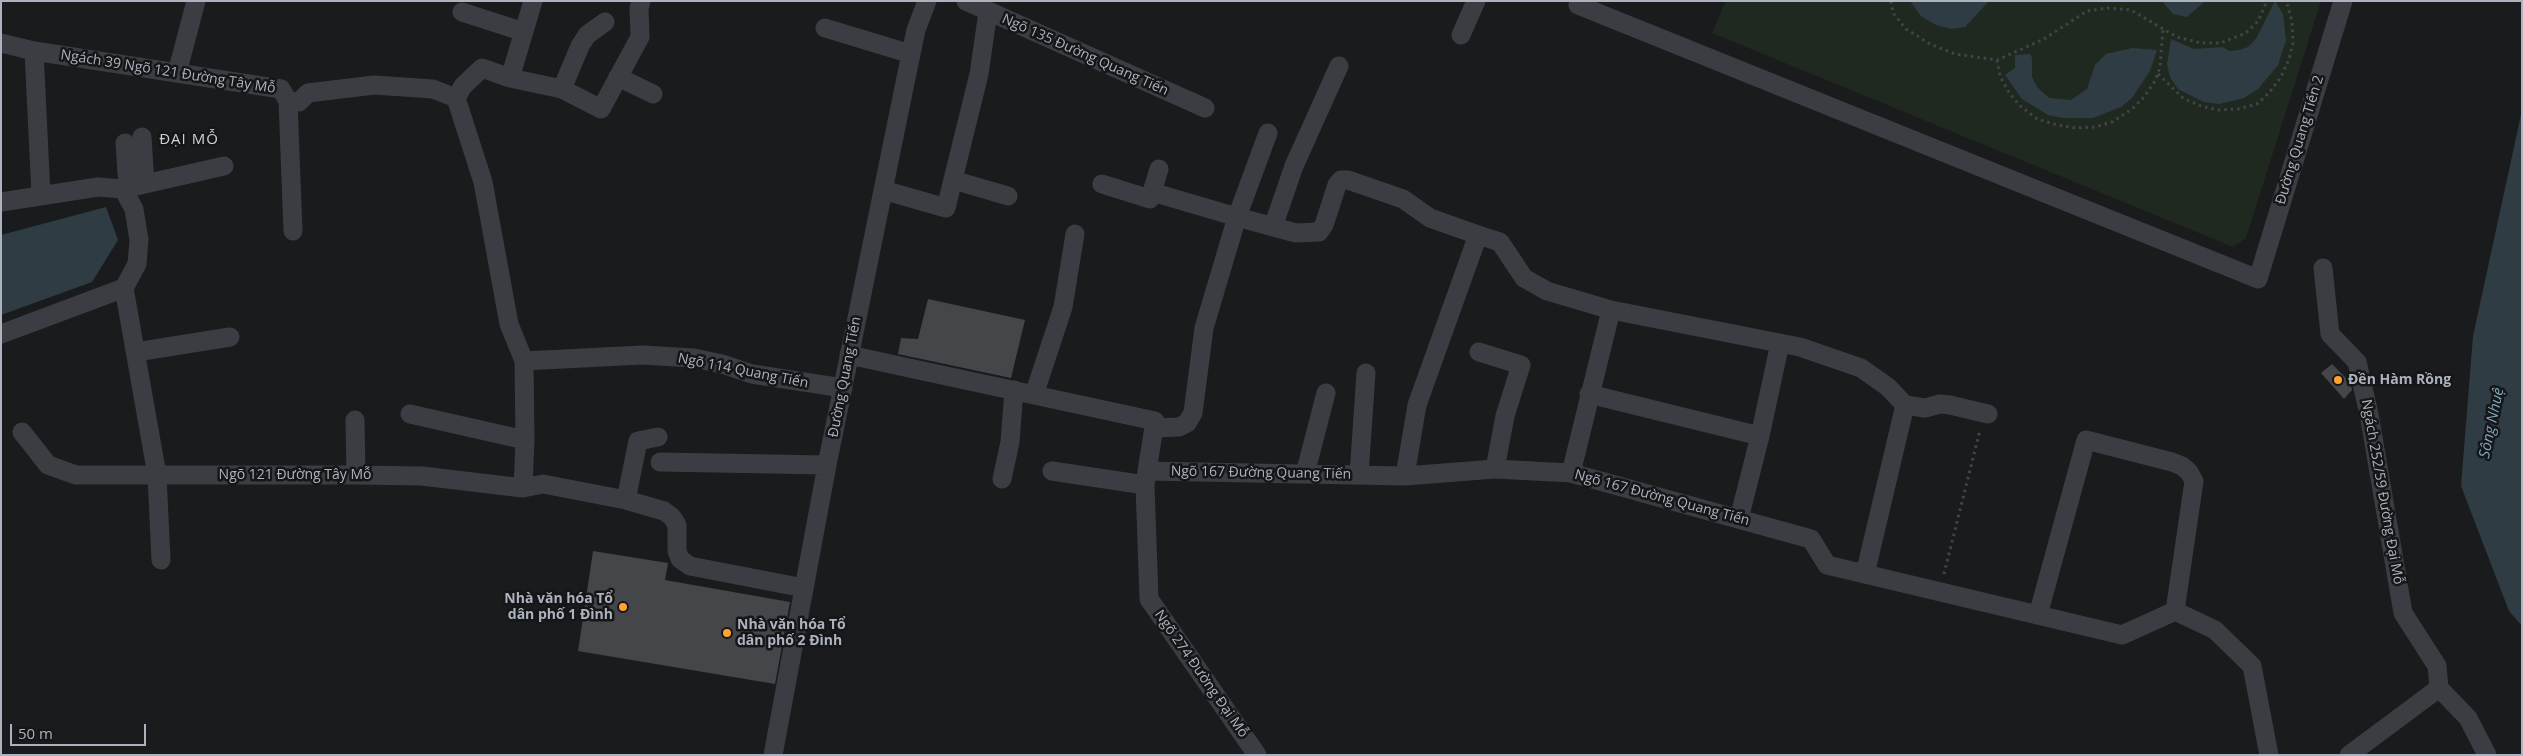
<!DOCTYPE html>
<meta charset="utf-8">
<style>
body{margin:0}
#map{position:relative;width:2523px;height:756px;overflow:hidden;background:#1a1b1d;font-family:"Open Sans",sans-serif}
canvas{display:block}
.frame{position:absolute;inset:0;border:2px solid #acb3be;pointer-events:none}
.scale{position:absolute;left:10px;top:724px;width:136px;height:22px;box-sizing:border-box;border:2px solid #acb3be;border-top:0;padding-left:6px;font-size:15px;line-height:18px;white-space:nowrap;color:#acb3be;-webkit-text-stroke:4px #151618;paint-order:stroke}
</style>
<div id="map">
<canvas width="2523" height="756"></canvas>
<div class="frame"></div>
<div class="scale">50 m</div>
</div>
<script>
const g = document.querySelector('canvas').getContext('2d');
g.lineJoin = 'round';
function paint(path, color) { g.fillStyle = color; g.fill(path, 'evenodd'); }
const shape = rows => new Path2D(rows.map(r => 'M' + r).join(''));
function strokePath(path, color, width, dash) { g.strokeStyle = color; g.lineWidth = width; g.lineCap = dash ? 'butt' : 'round'; g.setLineDash(dash || []); g.stroke(path); }
function write(font, color, halo, rows, align = 'center') {
  g.font = font + ' "Open Sans",sans-serif'; g.lineWidth = 5; g.setLineDash([]); g.textBaseline = 'middle'; g.strokeStyle = halo; g.fillStyle = color; for (const [text, x, y, turn = 0] of rows) {
    g.save(); g.translate(x, y); g.rotate((+turn || 0) * Math.PI / 180); g.textAlign = isNaN(turn) ? turn : align; if (halo) g.strokeText(text, 0, 0); g.fillText(text, 0, 0); g.restore();
  }
}
const green = shape([
 [1726,1,2321,1,2246,238,2233,247,1712,33]
]);
const water = shape([
 [1910,1,1989,1,1965,27,1951,29,1936,25,1921,16],
 [2162,1,2205,1,2187,17,2173,14],
 [2275,1,2283,14,2286,40,2278,65,2258,89,2244,98,2219,104,2204,102,2178,89,2170,77,2167,64,2171,39,2194,49,2223,47,2229,51,2239,50,2248,47,2256,39],
 [2132,48,2157,50,2150,71,2132,98,2121,107,2093,118,2063,118,2048,115,2022,99,2005,75,2015,68,2015,55,2030,54,2032,58,2032,77,2037,87,2049,98,2071,100,2087,89,2095,65,2106,54],
 [2522,110,2522,626,2509,611,2461,486,2473,336],
 [106,207,118,240,92,282,1,315,1,235]
]);
const building = shape([
 [928,299,1025,320,1011,378,898,354,901,338,918,339],
 [2332,364,2350,382,2352,390,2344,399,2321,373],
 [593,551,668,563,665,580,790,602,775,684,578,651]
]);
const path = shape([
 [1891,1,1893,13,1906,29,1930,44,1955,54,1997,60,2044,39,2087,11,2108,8,2131,10,2177,37,2201,43,2221,43,2246,33,2258,21,2267,1],
 [1997,60,2000,76,2008,91,2019,105,2037,119,2057,125,2076,128,2095,127,2112,122,2132,109,2144,97,2155,81,2160,67,2163,30],
 [2158,74,2183,98,2201,106,2218,110,2238,109,2257,104,2269,93,2281,77,2289,59,2293,43,2292,22,2288,6,2284,1],
 [1944,574,1980,430]
]);
const minor = shape([
 [966,1,1205,108],
 [1578,5,2258,279,2343,1],
 [462,12,524,32],
 [825,28,911,54],
 [1461,35,1476,1],
 [1,43,34,51,281,89,288,101,299,102,308,93,374,85,433,89,456,98,483,182,509,324,524,361,525,440,523,488],
 [34,51,41,195],
 [177,73,196,1],
 [618,77,653,94],
 [510,78,533,1],
 [562,89,580,46,587,35,605,22],
 [456,98,463,86,482,68,510,78,562,89,601,109,640,37,639,8,641,1],
 [288,101,293,231],
 [142,137,145,184],
 [125,143,128,188],
 [1159,169,1152,192,1237,217,1268,133],
 [953,180,1008,196],
 [1102,184,1150,199,1152,192],
 [123,189,224,166],
 [883,190,946,208,979,74,988,12],
 [1,202,98,187,123,189,134,209,139,240,137,264,124,288,157,475,356,475,422,476,523,488,543,484,626,500,664,511,672,517,677,525,677,551,680,559,690,566,804,588],
 [1273,227,1294,166,1339,66],
 [2323,268,2330,334,2357,362,2369,414,2403,613,2437,666,2439,688],
 [1,334,124,288],
 [136,352,230,337],
 [1479,352,1521,365,1505,416,1495,469],
 [849,355,1155,421,1147,471,1405,476,1495,469,1571,473,1811,539,1827,565,2122,635,2175,611,2215,630,2252,666,2269,755],
 [524,361,642,355,694,358,722,364,752,374,843,388],
 [1589,394,1760,436],
 [1034,395,1063,307,1075,234],
 [1905,405,1925,408,1940,404,1950,405,1988,414],
 [410,414,525,440],
 [355,420,356,475],
 [1155,428,1179,427,1187,423,1193,413,1204,328,1237,217,1296,233,1319,232,1324,225,1337,185,1341,180,1348,180,1403,199,1430,218,1478,235],
 [22,432,48,465,76,475,157,475,161,560],
 [660,462,827,465],
 [1052,471,1145,485],
 [1147,471,1145,485,1149,599,1257,755],
 [1571,473,1611,310],
 [1305,474,1326,393],
 [1359,475,1366,373],
 [1405,476,1417,405,1478,235,1500,242,1524,278,1547,291,1611,310,1800,347,1861,368,1888,387,1905,405,1865,574],
 [1002,479,1010,442,1014,390],
 [626,500,638,441,658,437],
 [1739,519,1760,436,1780,343],
 [2038,615,2086,440,2172,462,2182,466,2189,472,2194,481,2175,611],
 [773,755,827,465,907,73,916,30,927,1],
 [2349,755,2439,688,2468,718,2487,755]
]);
const markers = [
 [2338,380,5,"#ffa231"],
 [623,607,5,"#ffa231"],
 [727,633,5,"#ffa231"]
];
const streetNames = [
 ["Ngõ 135 Đường Quang Tiến",1085,55,24],
 ["Ngách 39 Ngõ 121 Đường Tây Mỗ",168,72,9],
 ["Đường Quang Tiến 2",2300,140,-73],
 ["Ngõ 114 Quang Tiến",743,371,11],
 ["Đường Quang Tiến",845,377,-79],
 ["Ngõ 167 Đường Quang Tiến",1261,473,1],
 ["Ngõ 121 Đường Tây Mỗ",295,475],
 ["Ngách 252/59 Đường Đại Mỗ",2382,492,80],
 ["Ngõ 167 Đường Quang Tiến",1662,498,15],
 ["Ngõ 274 Đường Đại Mỗ",1201,674,55]
];
const poiNames = [
 ["Đền Hàm Rồng",2348,380],
 ["Nhà văn hóa Tổ",613,599,"right"],
 ["dân phố 1 Đình",613,615,"right"],
 ["Nhà văn hóa Tổ",737,625],
 ["dân phố 2 Đình",737,641]
];
const neighbourhoodNames = [
 ["ĐẠI MỖ",189,140]
];
const waterNames = [
 ["Sông Nhuệ",2492,423,-78]
];
paint(green, '#202920');
paint(water, '#2f3c43');
paint(building, '#44464a');
strokePath(path, '#41444a', 3, [2.5, 4]);
strokePath(minor, '#3b3d43', 19);
for (const [x, y, r, color] of markers) { const dot = new Path2D(); dot.arc(x, y, r, 0, 2 * Math.PI); g.fillStyle = color; g.fill(dot); strokePath(dot, '#151618', 2); }
write('14px', '#acb3be', '#151618', streetNames);
write('bold 14px', '#acb3be', '#151618', poiNames, 'left');
g.letterSpacing = '1px';
write('15px', '#cdd2d9', '#151618', neighbourhoodNames);
g.letterSpacing = '0px';
write('italic 15px', '#81a6bb', '#151618', waterNames);
</script>
